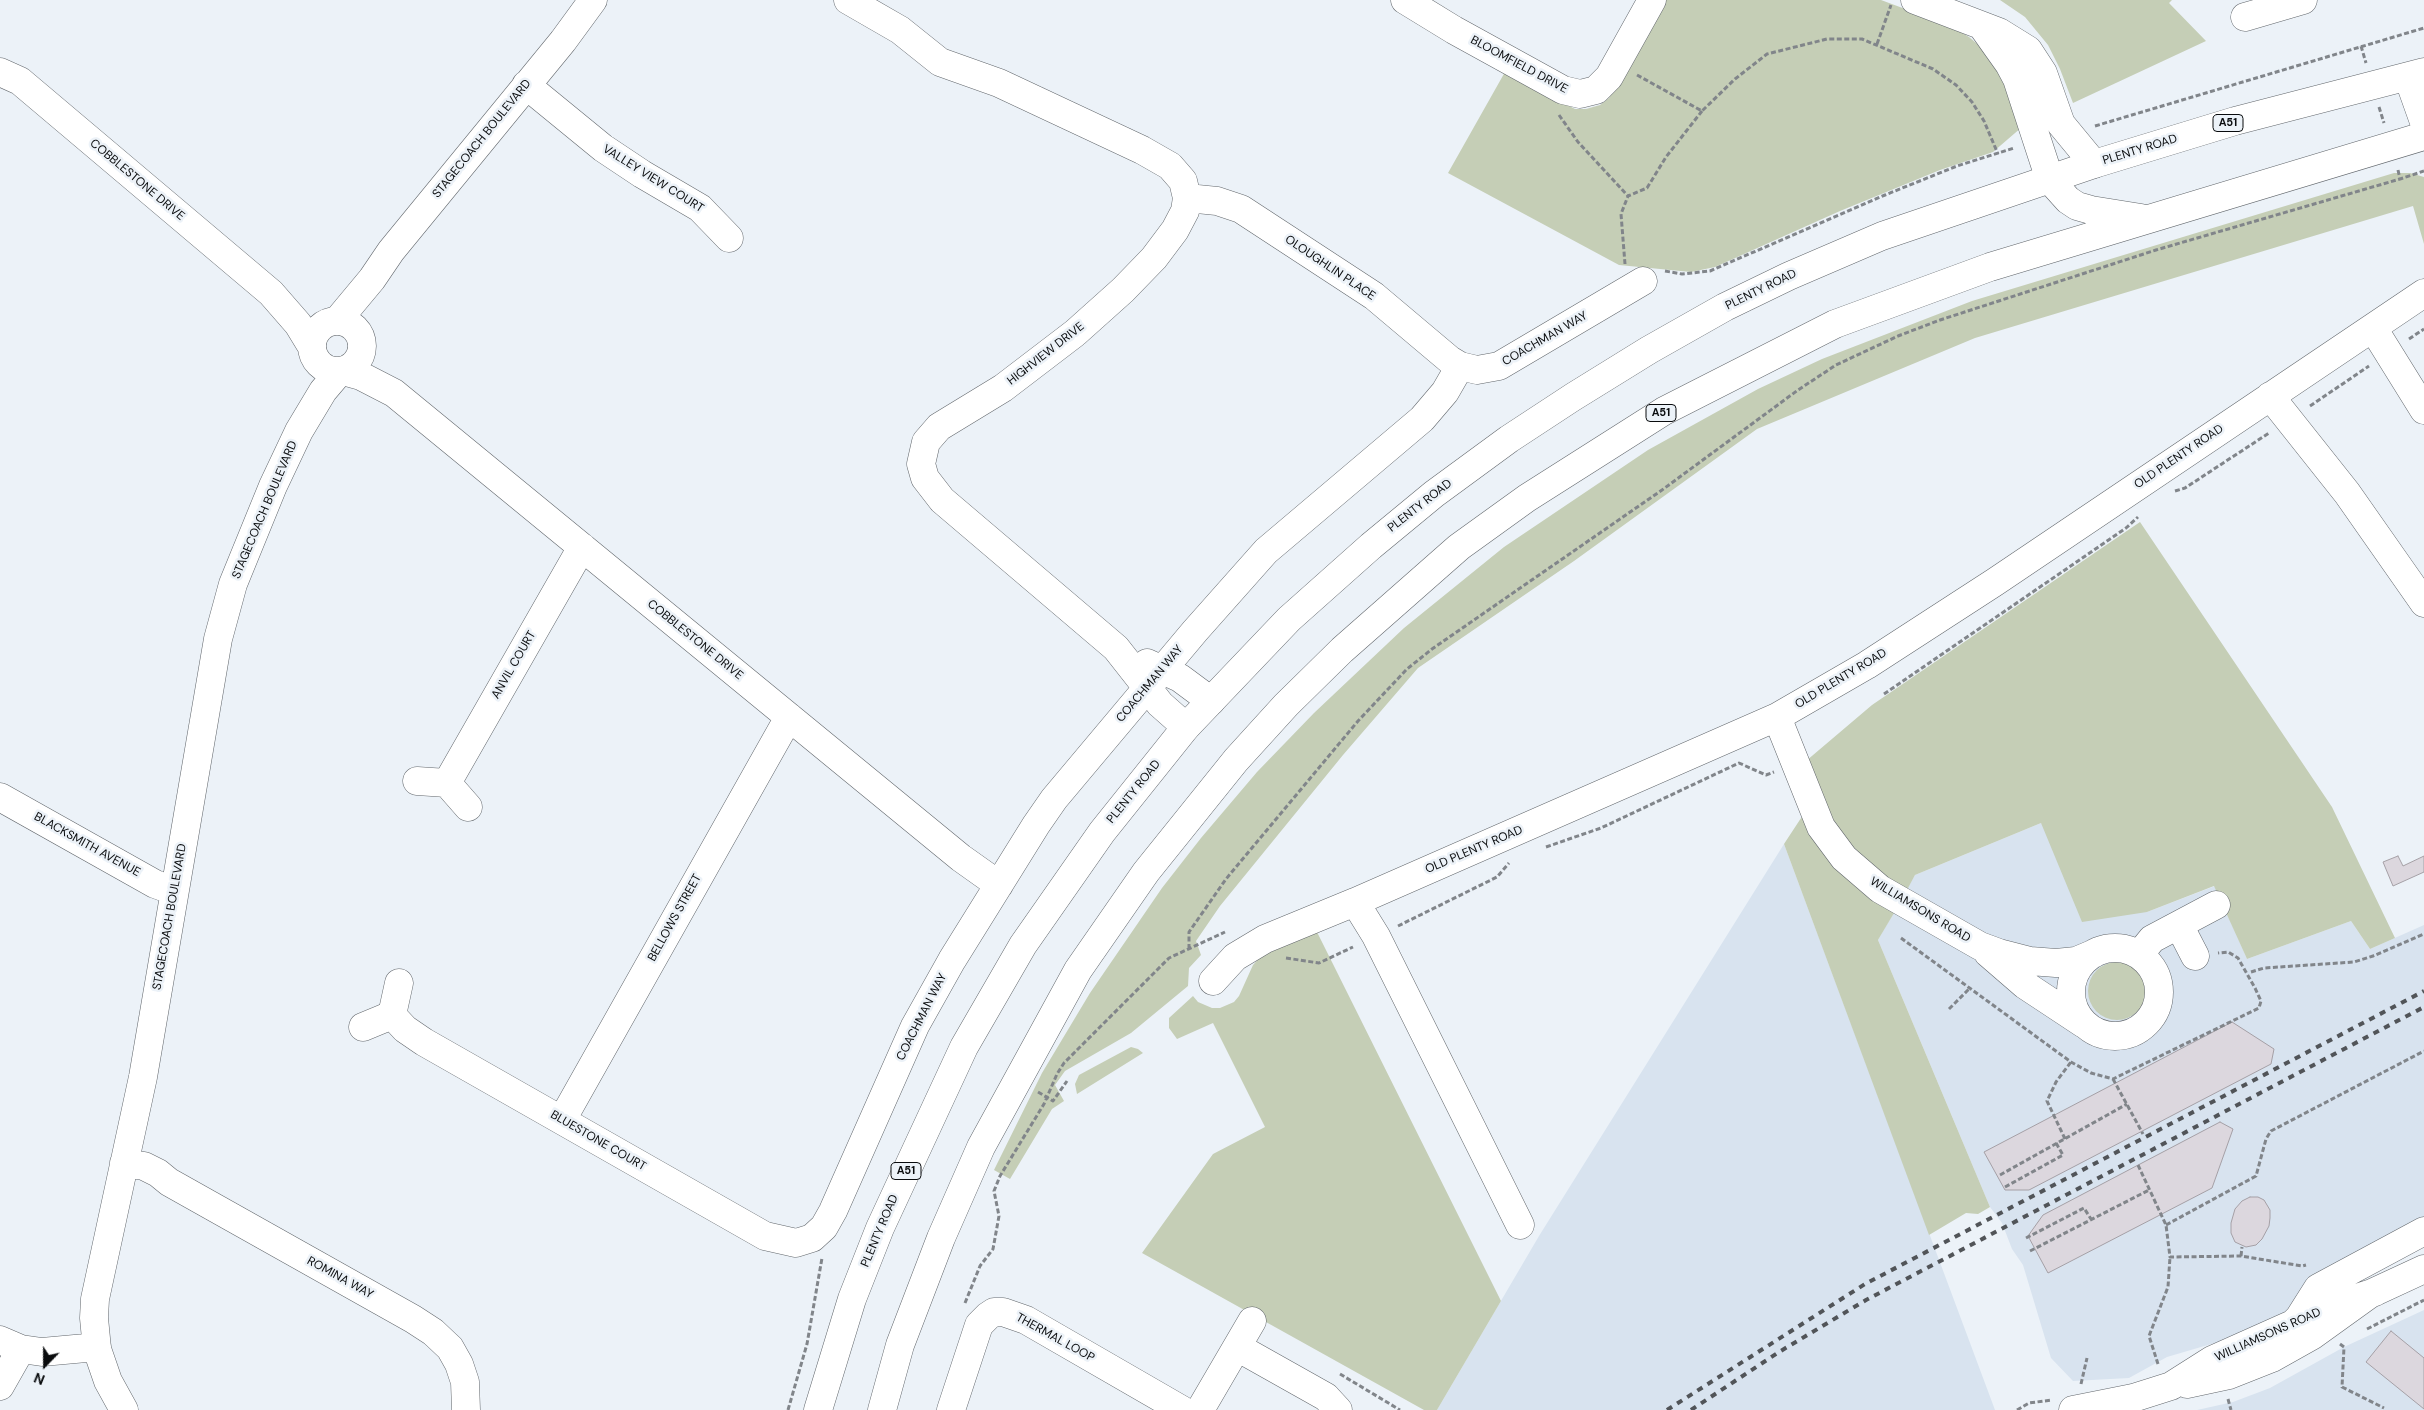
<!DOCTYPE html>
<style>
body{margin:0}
#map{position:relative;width:2424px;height:1410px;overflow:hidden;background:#ecf2f8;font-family:"DM Sans",sans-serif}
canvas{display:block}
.north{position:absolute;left:20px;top:1340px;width:50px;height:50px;-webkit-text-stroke:4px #ecf2f8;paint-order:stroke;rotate:202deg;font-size:14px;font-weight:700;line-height:20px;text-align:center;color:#0a0c0e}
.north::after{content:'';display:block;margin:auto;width:18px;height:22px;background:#0a0c0e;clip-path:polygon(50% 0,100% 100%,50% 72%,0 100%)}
</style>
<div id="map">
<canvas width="2424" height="1410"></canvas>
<div class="north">N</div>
</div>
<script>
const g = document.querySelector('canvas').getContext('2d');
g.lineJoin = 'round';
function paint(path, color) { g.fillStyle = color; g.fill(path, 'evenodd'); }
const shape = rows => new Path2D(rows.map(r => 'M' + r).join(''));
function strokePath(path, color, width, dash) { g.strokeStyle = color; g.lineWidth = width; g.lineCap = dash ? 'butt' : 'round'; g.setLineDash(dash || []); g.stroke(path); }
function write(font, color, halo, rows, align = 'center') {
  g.font = font + ' "DM Sans",sans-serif'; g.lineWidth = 5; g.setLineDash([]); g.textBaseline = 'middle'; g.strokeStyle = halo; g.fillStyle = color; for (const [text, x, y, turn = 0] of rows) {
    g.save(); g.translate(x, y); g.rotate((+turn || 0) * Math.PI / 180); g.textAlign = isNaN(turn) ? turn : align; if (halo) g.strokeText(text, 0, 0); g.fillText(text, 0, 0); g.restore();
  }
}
const built = shape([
 [2041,823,2147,912,2215,886,2247,959,2351,921,2370,949,2424,925,2424,1239,2289,1316,2252,1332,2167,1357,2129,1378,2073,1381,2051,1358,2023,1265,2012,1249,2002,1223,1990,1207,1878,940,1915,875],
 [1784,844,1995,1410,1437,1410,1539,1236],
 [2424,1310,2424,1410,2197,1410,2233,1402,2270,1388,2344,1347]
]);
const green = shape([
 [1662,0,1881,0,1951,26,1969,37,1988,53,2004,72,2022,127,1993,152,1940,170,1840,211,1715,267,1691,272,1619,265,1448,173,1505,72,1575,109,1586,109,1600,105,1609,98],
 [2000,0,2172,0,2169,3,2206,41,2073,103,2060,69,2048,45,2025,17],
 [2394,173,2410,173,2424,177,2424,244,2413,206,1975,338,1757,429,1574,561,1418,668,1343,755,1220,906,1196,941,1201,955,1189,968,1188,986,1131,1033,1065,1071,1055,1085,1064,1101,1052,1109,1010,1179,994,1170,1042,1073,1090,993,1162,888,1201,838,1257,772,1314,713,1404,628,1504,547,1648,450,1758,389,1822,359,1972,301],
 [2140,522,2332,807,2395,938,2370,949,2351,921,2247,959,2214,886,2147,912,2082,922,2041,823,1915,875,1907,890,1866,863,1837,831,1806,761,1872,705],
 [1803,815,1894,913,1878,940,1990,1207,1978,1214,1966,1213,1929,1235,1784,844],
 [1316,930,1501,1301,1437,1410,1424,1410,1142,1253,1213,1154,1265,1127,1213,1023,1177,1039,1169,1028,1169,1018,1193,996,1198,1002,1212,1008,1220,1008,1234,1002,1239,996,1253,965,1262,955],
 '2088 991a29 29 0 1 1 58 0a29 29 0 1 1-58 0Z',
 [1131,1047,1138,1049,1143,1053,1077,1094,1075,1084,1079,1075]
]);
const building = shape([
 [2398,856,2403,866,2424,856,2424,872,2393,886,2383,862,2398,856],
 [2232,1022,2274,1049,2271,1064,2029,1190,2005,1190,1984,1152,2232,1022],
 [2220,1122,2233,1129,2212,1188,2048,1273,2028,1236,2043,1215,2220,1122],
 [2250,1197,2258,1197,2264,1200,2270,1210,2270,1218,2269,1226,2262,1239,2256,1245,2246,1247,2235,1242,2231,1233,2231,1223,2235,1209,2242,1201,2250,1197],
 [2391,1331,2424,1358,2424,1409,2366,1362,2391,1331]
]);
const path = shape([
 [1877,44,1891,5],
 [2361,46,2366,63],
 [1637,75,1702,111,1735,79,1767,54,1827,39,1862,39,1933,69,1956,85,1972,102,1984,121,1998,154],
 [2379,107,2384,123],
 [1559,115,1578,142,1628,196],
 [2095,126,2424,28],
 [2398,170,2400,179,2424,171],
 [1625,264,1621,214,1628,196,1647,188,1666,157,1702,111],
 [1665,271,1682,274,1710,271,1885,195,1957,166,2014,148],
 [2409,339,2424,329],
 [2310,406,2369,366],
 [2175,491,2185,488,2269,433],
 [1884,694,2126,528,2138,517],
 [1546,847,1601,828,1739,763,1766,775,1774,772],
 [1398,926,1497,877,1509,863],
 [1901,938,2071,1062,2091,1073,2113,1079,2259,1008,2261,1001,2255,988,2238,958,2228,952,2218,953],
 [1189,949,1189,932,1226,879,1358,721,1407,669,1432,649,1662,490,1798,390,1836,365,1898,336,1940,320,2156,250,2400,179],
 [1286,958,1319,963,1353,947],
 [2251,972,2264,968,2354,962,2373,956,2424,934],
 [1949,1009,1970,988],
 [2113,1079,2143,1134],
 [1038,1092,1053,1101,1067,1081],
 [2065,1139,2047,1101,2056,1082,2071,1062],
 [2138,1165,2166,1225,2170,1257,2241,1256,2302,1266,2306,1265],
 [2000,1175,2127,1104],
 [2005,1187,2063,1155,2056,1143],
 [2166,1225,2256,1176,2266,1139,2271,1131,2424,1051],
 [2026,1238,2084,1208,2091,1219],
 [2030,1251,2149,1190],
 [2241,1256,2242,1247],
 [965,1303,980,1266,993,1249,999,1216,994,1191,1000,1176,1044,1104,1057,1074,1064,1063,1169,958,1225,932],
 [2367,1329,2424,1300],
 [2340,1344,2344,1347,2342,1387,2384,1408],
 [2158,1364,2149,1336,2168,1287,2170,1257],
 [1340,1374,1400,1410],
 [2081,1384,2087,1358],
 [2228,1399,2231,1410],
 [788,1410,807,1344,822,1258],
 [2017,1410,2029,1403,2052,1400]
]);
const minor = shape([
 [848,0,900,30,940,62,999,83,1142,150,1170,166,1183,181,1187,198,1185,211,1175,230,1154,258,1123,290,1075,333,1003,388,939,427,926,442,921,464,925,478,942,500,1116,648,1160,704,1186,727],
 [1405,0,1454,30,1563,90,1580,94,1596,90,1609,77,1652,0],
 [1915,0,1999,32,2028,50,2043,73,2061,124,2094,164],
 [2245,17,2303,0],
 [1982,26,2009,64,2017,79,2050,180],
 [0,72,20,81,271,293,298,324,312,347],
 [2408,77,2424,122],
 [526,85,603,148,642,174,700,208,729,238],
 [1187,198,1217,201,1241,209,1374,296,1450,360,1460,366],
 '312 346a25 25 0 1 1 50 0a25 25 0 1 1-50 0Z',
 [337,321,372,279,391,251,563,41,593,0],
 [2373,328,2424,410],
 [343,371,361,376,394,393,961,858,999,885],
 [2270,396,2347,493,2424,603],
 [1147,663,1180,678,1211,701],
 [1777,717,1821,827,1844,858,1880,889,1980,946,1999,953,2030,961,2056,963,2076,961,2095,953],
 [417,781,447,783,468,807],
 [447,783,582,547],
 [0,797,155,884,174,891],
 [1355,902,1376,936,1520,1225],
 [2179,925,2195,956],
 '2071 992a44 44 0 1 1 88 0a44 44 0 1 1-88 0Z',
 [1988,953,2025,985,2084,1024],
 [2139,955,2152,939,2216,905],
 [1213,981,1235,957,1265,939,1355,902,1777,717,1867,665,1995,582,2424,293],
 [392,1015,405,1029,424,1042,765,1236,796,1243,812,1238,824,1227,833,1211,915,1026,952,960,1036,825,1054,799,1195,631,1266,551,1422,419,1445,392,1460,366,1477,370,1499,366,1643,281],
 [363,1027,392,1015,399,983],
 [562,1120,789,717],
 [124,1163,144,1166,158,1173,169,1182,413,1319,433,1332,450,1348,459,1364,465,1382,466,1410],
 [2292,1325,2299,1318,2318,1288,2424,1231],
 [0,1340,21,1349,42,1352,97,1347],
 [1237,1347,1326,1397,1338,1410],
 [2187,1384,2229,1375,2272,1358,2313,1335,2370,1294,2424,1269],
 [0,1386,21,1349],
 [124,1410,108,1381,97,1349,94,1318,95,1299,143,1077,218,639,233,584,273,486,299,431,323,391,340,371],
 [951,1410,979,1325,988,1316,994,1312,1003,1312,1026,1320,1182,1410],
 [1200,1410,1252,1321],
 [2073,1410,2133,1398,2171,1386,2212,1360,2333,1306,2375,1292]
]);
const highway = shape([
 [2050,180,2068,200,2077,206,2091,210,2141,218],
 [818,1410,852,1299,880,1228,964,1047,1023,945,1102,832,1186,727,1289,619,1371,546,1434,494,1509,439,1573,397,1649,350,1725,307,1789,276,1882,236,2094,164,2235,121,2424,72],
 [882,1410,900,1345,941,1238,981,1147,1078,970,1146,872,1236,760,1286,705,1342,650,1459,547,1527,498,1664,411,1835,324,1990,267,2424,136]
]);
const rail = shape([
 [1667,1410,1865,1284,2424,991],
 [1691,1410,1779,1352,1866,1300,2424,1007]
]);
const shields = [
 [2228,123,30],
 [1661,413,30],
 [906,1171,30]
];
const shieldNames = [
 ["A51",2228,123],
 ["A51",1661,413],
 ["A51",906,1171]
];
const streetNames = [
 ["BLOOMFIELD DRIVE",1519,65,28],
 ["STAGECOACH BOULEVARD",482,139,-51],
 ["PLENTY ROAD",2140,150,-17],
 ["VALLEY VIEW COURT",653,179,32],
 ["COBBLESTONE DRIVE",137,180,40],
 ["OLOUGHLIN PLACE",1330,268,34],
 ["PLENTY ROAD",1761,290,-26],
 ["COACHMAN WAY",1545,339,-30],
 ["HIGHVIEW DRIVE",1046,354,-38],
 ["OLD PLENTY ROAD",2179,457,-34],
 ["PLENTY ROAD",1420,506,-38],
 ["STAGECOACH BOULEVARD",265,510,-67],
 ["COBBLESTONE DRIVE",695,640,39],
 ["ANVIL COURT",514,665,-60],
 ["OLD PLENTY ROAD",1841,679,-31],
 ["COACHMAN WAY",1150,684,-50],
 ["PLENTY ROAD",1134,792,-51],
 ["BLACKSMITH AVENUE",87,845,29],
 ["OLD PLENTY ROAD",1474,850,-23],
 ["WILLIAMSONS ROAD",1920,910,31],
 ["STAGECOACH BOULEVARD",170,917,-80],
 ["BELLOWS STREET",675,918,-61],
 ["COACHMAN WAY",922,1017,-63],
 ["BLUESTONE COURT",598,1141,30],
 ["PLENTY ROAD",880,1231,-67],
 ["ROMINA WAY",340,1278,29],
 ["WILLIAMSONS ROAD",2268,1335,-24],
 ["THERMAL LOOP",1055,1338,29]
];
paint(built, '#d8e3ef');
paint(green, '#c5ceb6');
paint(building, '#dcd7de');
strokePath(building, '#a5a0a6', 1);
strokePath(minor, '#62676c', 29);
strokePath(highway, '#62676c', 29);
strokePath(path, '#81858a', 3, [5, 2.5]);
strokePath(minor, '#fff', 28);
strokePath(highway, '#fff', 28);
strokePath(rail, '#515458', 4, [6, 6]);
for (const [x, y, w] of shields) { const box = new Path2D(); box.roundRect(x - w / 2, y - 8.5, w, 17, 4); g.fillStyle = '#ecf2f8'; g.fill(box); strokePath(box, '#0a0c0e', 1); }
write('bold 11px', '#0a0c0e', null, shieldNames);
write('12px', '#0a0c0e', '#ecf2f8', streetNames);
</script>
